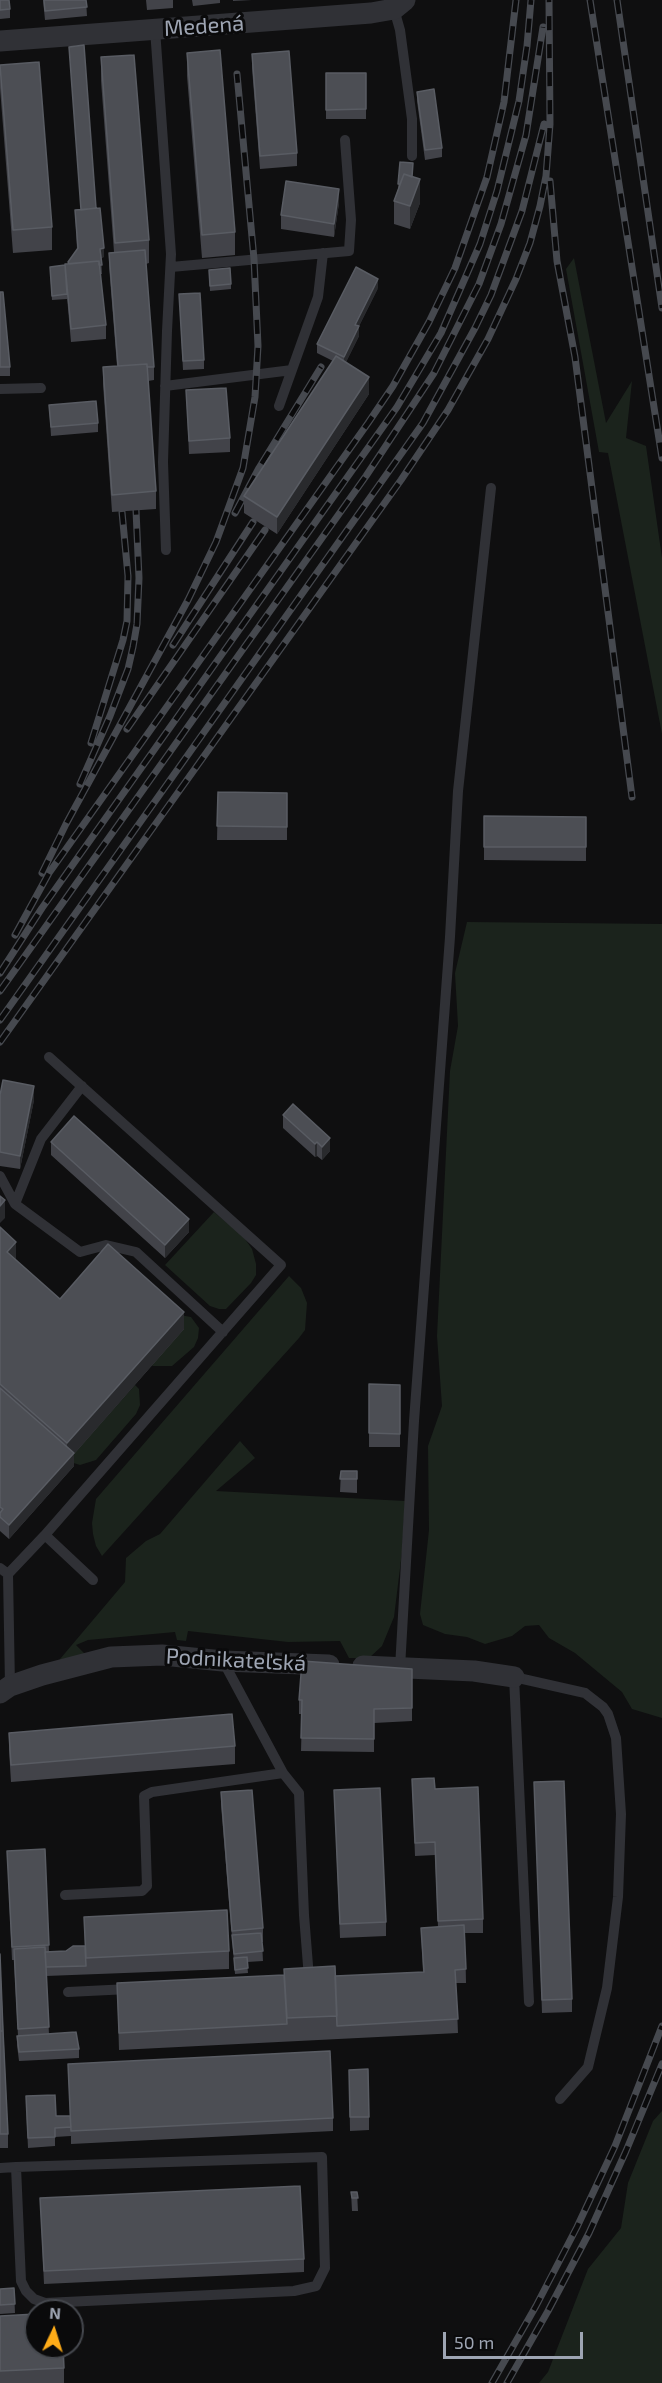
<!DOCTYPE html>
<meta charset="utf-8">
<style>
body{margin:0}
#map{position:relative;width:662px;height:2383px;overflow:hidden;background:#0f0f10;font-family:"Exo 2",sans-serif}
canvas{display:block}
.north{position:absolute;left:24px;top:2299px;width:60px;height:60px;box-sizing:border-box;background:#0a0a0b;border:2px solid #45484e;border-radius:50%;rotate:4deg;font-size:16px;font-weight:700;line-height:24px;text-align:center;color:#9ea5b3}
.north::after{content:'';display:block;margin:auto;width:21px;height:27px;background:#ffac18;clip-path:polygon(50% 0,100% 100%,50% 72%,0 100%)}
.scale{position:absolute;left:443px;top:2332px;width:140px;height:27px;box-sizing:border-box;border:3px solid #9ea5b3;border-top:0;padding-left:8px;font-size:18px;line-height:21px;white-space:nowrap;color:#9ea5b3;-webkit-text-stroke:4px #0a0a0b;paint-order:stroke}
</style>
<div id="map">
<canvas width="662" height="2383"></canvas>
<div class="north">N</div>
<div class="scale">50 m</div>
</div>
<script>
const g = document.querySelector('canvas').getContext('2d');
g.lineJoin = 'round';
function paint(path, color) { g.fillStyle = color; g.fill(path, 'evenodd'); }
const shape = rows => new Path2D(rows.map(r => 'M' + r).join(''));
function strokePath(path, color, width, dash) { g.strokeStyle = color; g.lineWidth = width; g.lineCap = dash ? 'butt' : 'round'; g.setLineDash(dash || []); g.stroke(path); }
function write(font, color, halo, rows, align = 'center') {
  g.font = font + ' "Exo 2",sans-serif'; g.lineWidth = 6; g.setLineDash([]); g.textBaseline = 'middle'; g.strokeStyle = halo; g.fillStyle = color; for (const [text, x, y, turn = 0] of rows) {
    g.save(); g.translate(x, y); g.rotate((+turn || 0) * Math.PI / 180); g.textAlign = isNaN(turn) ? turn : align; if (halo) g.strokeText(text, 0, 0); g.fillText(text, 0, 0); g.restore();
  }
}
const green = shape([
 [574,258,606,423,632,381,626,438,646,446,662,558,662,734,608,453,599,452,566,269],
 [467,922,662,924,662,1718,632,1709,622,1692,575,1653,549,1638,539,1625,525,1626,512,1636,485,1644,467,1637,445,1634,423,1625,420,1614,429,1530,428,1446,442,1406,437,1336,450,1071,458,1026,455,973],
 [214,1212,243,1236,252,1249,256,1264,256,1275,251,1283,226,1309,219,1309,210,1306,165,1265],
 [289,1276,301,1288,307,1303,305,1330,299,1338,102,1556,96,1546,93,1534,92,1523,96,1499],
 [180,1315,191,1317,199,1328,198,1338,194,1347,172,1366,152,1366],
 [135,1385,139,1389,140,1405,136,1414,96,1460,80,1465,67,1461],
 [240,1441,255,1458,216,1491,405,1501,402,1552,394,1617,382,1646,369,1658,349,1658,340,1641,288,1642,188,1631,186,1641,177,1640,175,1632,88,1640,76,1645,86,1655,55,1665,125,1582,126,1558,146,1541,160,1534],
 [662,2111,662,2383,539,2383,548,2372,588,2269,621,2228,628,2183,653,2121]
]);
const lane = shape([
 [394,9,400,30,412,119,412,156],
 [155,29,171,254,167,331,163,462,166,550],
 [171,267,349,251,351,220,345,140],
 [165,386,292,370],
 [0,389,41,388],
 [279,406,318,297,323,253],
 [82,1086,41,1139,15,1204,80,1252,106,1245,136,1252,223,1332],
 [0,1176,15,1204],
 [45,1535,281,1265,49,1057],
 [0,1568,8,1574,45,1535,93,1580],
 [8,1574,10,1686],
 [400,1668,414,1421,450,937,458,791,491,488],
 [283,1773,299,1793,304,1915,309,1978,307,1978],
 [65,1895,142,1891,147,1886,144,1796,152,1792,283,1773,223,1661],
 [68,1992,129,1989],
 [529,2002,514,1677,585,1693,603,1707,608,1714,616,1738,621,1814,618,1897,607,1988,588,2067,560,2099],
 [0,2168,16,2167,322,2157,325,2268,316,2286,294,2291,45,2303,34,2299,26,2291,21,2281,16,2167]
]);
const street = shape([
 [0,41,371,13,394,9,405,0],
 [363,1666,474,1671,514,1677],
 [0,1693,10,1686,42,1675,111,1657,162,1655,223,1661,329,1665]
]);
const rail = shape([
 [590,0,662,458],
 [617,0,662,308],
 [550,181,557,261,575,357,632,797],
 [235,513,259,468,321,367],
 [173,645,253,522],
 [127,729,265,530],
 [91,743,123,640,127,621,128,576,122,512],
 [80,784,110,716,128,669,133,647,137,624,139,578,136,510],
 [42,873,66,824,188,600,216,542,243,468,255,397,258,346,254,259,237,74],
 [15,935,49,873,368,423,393,386,429,322,455,268,487,177,504,102,516,0],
 [0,973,42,908,397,407,441,333,480,244,497,191,519,101,527,46,531,0],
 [0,991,366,476,434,373,479,284,501,224,526,135,543,27],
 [0,1020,423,423,475,328,491,295,522,211,544,124],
 [0,1042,401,480,448,410,488,339,516,279,530,243,540,206,546,176,550,124,549,0],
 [492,2383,536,2306,577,2227,615,2146,662,2026],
 [507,2383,548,2311,589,2233,626,2151,662,2064]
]);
const wall = shape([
 [0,0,10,9,10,18,0,19],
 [43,0,86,0,87,16,45,20],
 [138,0,173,0,173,8,147,10,146,0],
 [192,0,220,0,220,3,193,6],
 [233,0,252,0,233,1],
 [187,53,235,232,235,255,202,258,187,76],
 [252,54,297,153,297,166,260,169,252,68],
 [101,57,149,240,149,263,146,264,154,367,154,380,148,381,156,491,156,509,112,512,103,384,103,367,117,366,109,266,109,253,114,252,101,81],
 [0,65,52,227,52,250,13,253,0,88],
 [326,73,366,73,366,119,326,119],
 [417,92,442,148,442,157,425,160,417,101],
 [400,162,413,177,420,203,410,229,394,224,394,201,398,189],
 [339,203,334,237,281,229,281,215],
 [96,208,104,257,101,258,102,274,100,274,106,325,106,339,71,342,67,297,67,299,52,300,50,271,68,264,77,249,75,210],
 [209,275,231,284,231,289,210,291],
 [378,288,359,326,359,336,346,362,369,394,277,534,244,513,244,496,333,361,317,353,317,344],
 [0,292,10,367,10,376,0,376],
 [179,294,204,360,204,369,183,370],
 [186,390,230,438,230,452,189,454],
 [49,405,98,423,98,432,51,436],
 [218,792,287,793,287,840,217,840],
 [484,816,586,817,586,861,484,860],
 [0,1095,34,1100,20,1169,0,1166],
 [283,1115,330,1151,322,1160,317,1156,315,1157,283,1128],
 [51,1142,189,1232,165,1258,51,1155],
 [0,1227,16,1259,16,1260,60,1299,184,1329,74,1454,74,1466,9,1539,0,1531],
 [369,1384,400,1385,400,1447,369,1447],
 [341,1471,357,1471,357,1493,340,1492],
 [412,1669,412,1721,374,1723,374,1752,301,1751,302,1714,299,1714,299,1700],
 [9,1733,235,1746,235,1764,11,1782,9,1750],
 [412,1779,435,1789,483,1919,483,1933,465,1933,466,1983,456,1983,458,2033,119,2050,117,1983,335,1976,423,1972,421,1928,438,1927,435,1855,415,1856],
 [534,1782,572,1999,572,2012,542,2013],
 [334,1790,386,1922,386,1936,340,1938],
 [221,1792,263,1928,263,1942,262,1942,263,1961,247,1962,248,1973,235,1974,221,1805],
 [45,1849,49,1951,66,1951,85,1946,84,1917,229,1951,229,1969,46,1976,49,2034,79,2049,79,2058,19,2061,17,2045,18,2036,14,1960,12,1960,7,1851],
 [0,1954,8,2134,8,2148,0,2148],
 [68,2064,333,2118,333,2131,71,2144,71,2136,55,2137,55,2146,28,2148,26,2105,56,2116,70,2116],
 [349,2070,369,2117,369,2130,350,2131],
 [351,2192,357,2192,358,2211,352,2211],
 [40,2198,304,2259,304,2272,44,2284],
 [14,2288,15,2313,0,2314,0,2289],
 [0,2316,64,2368,64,2383,0,2383]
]);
const shadedWall = shape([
 [420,179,420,203,410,229,410,206],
 [339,189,339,203,334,237,334,224],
 [104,248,104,257,100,258,100,249],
 [378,279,378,288,355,334,355,325],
 [359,326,359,336,344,366,344,357],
 [369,377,369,394,277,534,277,517],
 [34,1086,34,1100,20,1169,20,1156],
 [330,1138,330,1151,322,1160,322,1147],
 [317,1142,317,1156,315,1157,315,1144],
 [5,1200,5,1218,0,1223,0,1206],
 [189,1219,189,1232,165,1258,165,1245],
 [16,1242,16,1259,7,1269,7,1252],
 [184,1312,184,1329,74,1454,74,1466,9,1539,9,1525,67,1460,67,1443]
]);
const building = shape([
 [0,0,9,0,10,9,0,10,0,0],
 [44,0,86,0,87,7,45,11,44,0],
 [84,45,96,208,81,210,69,47,84,45],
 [220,50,235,232,202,235,187,53,220,50],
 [289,51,297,153,260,156,252,54,289,51],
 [134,55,149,240,115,243,101,57,134,55],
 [39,62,52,227,13,230,0,65,39,62],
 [326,73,366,73,366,109,326,110,326,73],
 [434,89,442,148,425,150,417,92,434,89],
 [400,162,413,163,412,177,404,174,400,184,398,184,400,162],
 [404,174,420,179,410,206,394,201,404,174],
 [286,181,339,189,334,224,281,215,286,181],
 [100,208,104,248,100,249,102,265,99,265,99,261,69,264,68,262,78,248,75,210,100,208],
 [145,250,154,367,147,367,147,364,118,366,109,253,145,250],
 [99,261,106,325,71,329,65,264,99,261],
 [65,265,67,294,52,296,50,267,65,265],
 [356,267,378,279,355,325,359,326,344,357,317,344,356,267],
 [230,268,231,284,210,286,209,270,230,268],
 [0,292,3,292,10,367,0,367,0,292],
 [200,293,204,360,183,361,179,294,200,293],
 [336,356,369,377,277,517,244,496,336,356],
 [147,364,156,491,112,495,103,367,147,364],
 [226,388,230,438,189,441,186,390,226,388],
 [96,401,98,423,51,427,49,405,96,401],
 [218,792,287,793,287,827,217,826,218,792],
 [484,816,586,817,586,847,484,847,484,816],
 [3,1080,34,1086,20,1156,0,1152,0,1095,3,1080],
 [293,1104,330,1138,322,1147,317,1142,315,1144,283,1115,293,1104],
 [74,1116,189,1219,165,1245,51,1142,74,1116],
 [0,1196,5,1200,0,1206,0,1196],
 [0,1227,16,1242,7,1252,60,1299,108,1244,184,1312,67,1443,0,1384,0,1227],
 [369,1384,400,1385,400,1434,369,1433,369,1384],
 [0,1388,74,1453,9,1525,0,1517,0,1513,3,1509,0,1507,0,1388],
 [341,1471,357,1471,357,1479,340,1479,341,1471],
 [302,1661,412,1669,412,1708,374,1709,374,1739,301,1738,302,1700,299,1700,302,1661],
 [232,1714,235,1746,11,1765,9,1733,232,1714],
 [434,1778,435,1789,478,1787,483,1919,438,1921,435,1842,415,1843,412,1779,434,1778],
 [564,1781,572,1999,542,2000,534,1782,564,1781],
 [380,1788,386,1922,340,1924,334,1790,380,1788],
 [252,1790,263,1928,232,1931,221,1792,252,1790],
 [45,1849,49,1945,12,1947,7,1851,45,1849],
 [227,1910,229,1951,86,1958,84,1917,227,1910],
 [464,1925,466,1969,455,1970,458,2019,337,2026,335,1976,424,1972,421,1928,464,1925],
 [261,1933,263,1951,234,1954,232,1935,261,1933],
 [73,1946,85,1946,86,1966,46,1967,45,1952,66,1951,73,1946],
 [45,1947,49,2027,18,2029,14,1949,45,1947],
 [0,1954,3,2031,0,2031,0,1954],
 [247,1957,248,1968,235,1970,234,1958,247,1957],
 [335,1966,337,2016,287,2018,284,1969,335,1966],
 [284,1975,287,2024,119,2033,117,1983,284,1975],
 [0,2031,3,2031,8,2134,0,2134,0,2031],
 [76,2032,79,2049,19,2052,17,2036,76,2032],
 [330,2051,333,2118,71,2131,68,2064,330,2051],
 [368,2069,369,2117,350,2117,349,2070,368,2069],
 [55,2095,56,2116,70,2116,71,2127,55,2128,55,2137,28,2138,26,2096,55,2095],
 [300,2186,304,2259,44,2271,40,2198,300,2186],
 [351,2192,357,2192,358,2198,352,2198,351,2192],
 [14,2288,15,2304,0,2305,0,2289,14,2288],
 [36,2314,36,2347,63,2347,64,2368,0,2371,0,2316,36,2314]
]);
const streetNames = [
 ["Medená",204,26,-4],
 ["Podnikateľská",236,1660,3]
];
paint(green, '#1b231c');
strokePath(lane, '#303136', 10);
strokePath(street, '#303136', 21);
strokePath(rail, '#46494f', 7);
strokePath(rail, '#0a0a0b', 4.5, [14]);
paint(wall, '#424349');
paint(shadedWall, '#292a2d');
paint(building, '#4c4e54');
strokePath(building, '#595c63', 1.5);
write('22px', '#9ea5b3', '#0a0a0b', streetNames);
</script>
